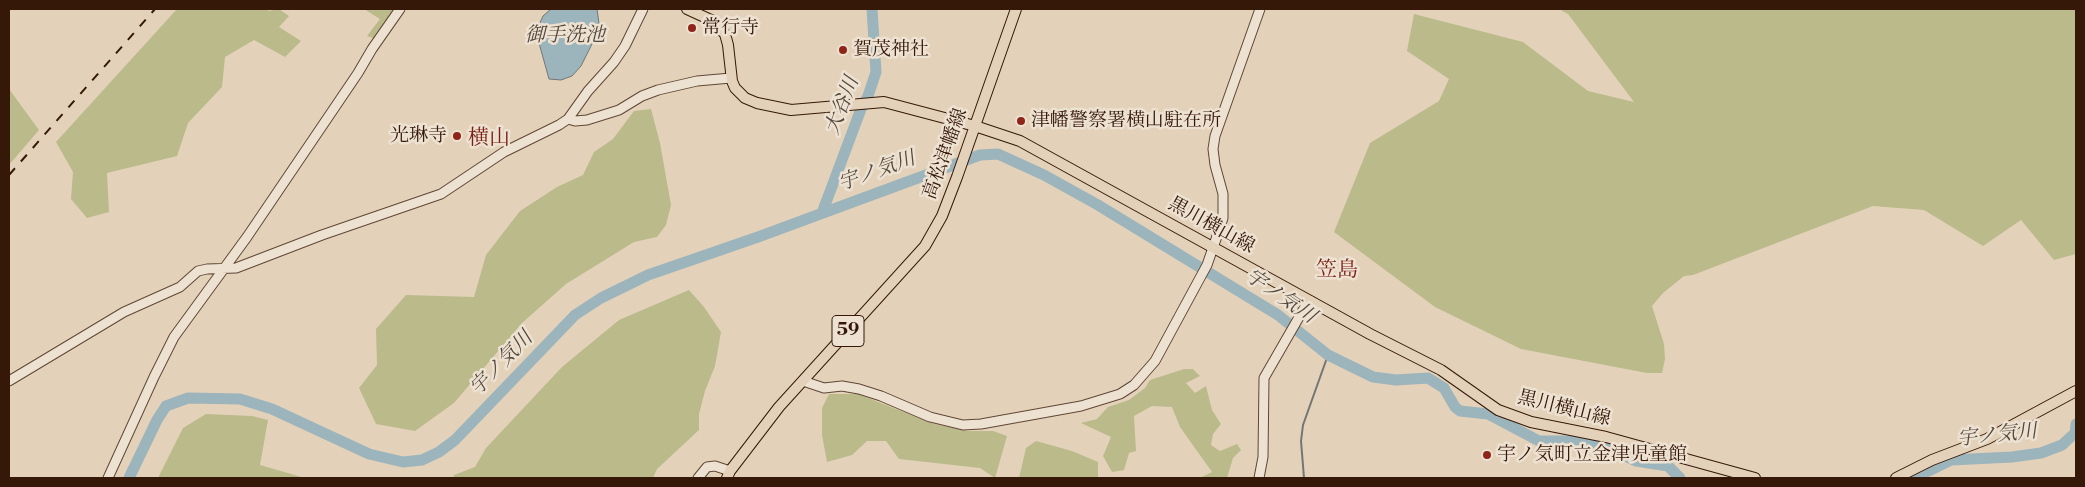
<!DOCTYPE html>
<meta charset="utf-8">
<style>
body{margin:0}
#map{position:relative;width:2085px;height:487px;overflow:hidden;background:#e3d2b9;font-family:"Libre Bodoni",serif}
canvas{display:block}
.frame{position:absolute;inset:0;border:10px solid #351807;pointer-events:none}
</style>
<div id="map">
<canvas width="2085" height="487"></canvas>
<div class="frame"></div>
</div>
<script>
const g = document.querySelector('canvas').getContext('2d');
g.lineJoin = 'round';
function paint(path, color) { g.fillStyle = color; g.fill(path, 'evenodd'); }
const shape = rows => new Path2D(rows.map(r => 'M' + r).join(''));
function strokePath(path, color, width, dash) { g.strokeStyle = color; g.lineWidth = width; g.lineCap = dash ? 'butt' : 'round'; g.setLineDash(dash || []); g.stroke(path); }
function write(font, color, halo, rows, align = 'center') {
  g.font = font + ' "Libre Bodoni","Noto Serif JP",serif'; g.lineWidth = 5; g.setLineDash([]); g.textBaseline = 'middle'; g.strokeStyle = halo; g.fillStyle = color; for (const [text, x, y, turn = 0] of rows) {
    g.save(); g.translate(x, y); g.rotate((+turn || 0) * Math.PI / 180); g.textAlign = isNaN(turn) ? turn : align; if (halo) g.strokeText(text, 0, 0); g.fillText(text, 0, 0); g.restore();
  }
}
const green = shape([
 [177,9,266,9,269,11,279,9,289,16,279,27,301,41,285,57,254,40,225,57,222,87,188,123,177,156,107,173,109,212,87,218,71,199,73,172,56,142],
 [364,9,396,9,376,39,367,36,380,19],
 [1559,9,2076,9,2076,254,2054,260,2021,220,1983,246,1924,210,1873,206,1693,275,1684,276,1663,293,1652,306,1664,344,1665,359,1662,373,1647,373,1521,349,1435,307,1334,232,1370,143,1439,101,1449,79,1407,51,1414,14,1523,42,1588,91,1634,102,1568,14],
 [9,89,39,130,9,165],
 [651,109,660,143,671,205,666,225,657,237,634,242,566,284,522,323,454,403,415,431,376,424,359,388,377,365,376,329,406,295,474,297,486,255,520,211,557,187,583,175,594,152,613,139,634,111],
 [689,290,704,307,721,332,715,366,705,391,699,414,699,430,657,469,653,478,453,478,454,475,475,467,486,448,562,367,619,320],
 [1184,369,1193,369,1200,376,1186,383,1195,393,1206,386,1212,410,1221,424,1213,434,1211,445,1220,451,1237,444,1241,450,1233,458,1227,478,1200,478,1212,472,1180,427,1172,407,1152,406,1134,416,1136,451,1129,453,1124,470,1112,472,1103,456,1111,437,1081,423,1097,419,1108,407,1129,400,1145,388,1150,380],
 [829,394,858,394,934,424,968,431,993,431,1007,436,995,478,980,468,899,459,886,441,867,441,852,455,827,462,822,435,822,408],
 [206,414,252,416,268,420,260,465,305,478,158,478,183,428],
 [1036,441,1072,451,1098,462,1098,478,1019,478,1026,448]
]);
const water = shape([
 [551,9,597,9,599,23,598,32,581,66,572,76,561,80,549,79,539,43,534,36,543,16,551,9]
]);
const stream = shape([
 [1304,478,1301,441,1303,425,1328,355]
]);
const river = shape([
 [822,213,861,109,868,96,876,72,872,9],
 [129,478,157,420,166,406,188,398,240,399,272,409,369,454,403,462,422,460,439,452,455,440,575,315,601,298,648,275,758,237,980,155,998,154,1044,175,1098,205,1278,315,1328,355,1373,377,1396,380,1428,378,1444,388,1455,407,1460,411,1488,414,1539,441,1581,441,1606,447,1636,461,1668,466,1680,478],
 [1914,478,1951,460,2012,457,2041,453,2062,445,2075,433,2076,424]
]);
const minor = shape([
 [568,119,575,121,587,120,619,110,642,96,658,90,697,81,731,78],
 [9,381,124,312,180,287,198,271,207,269,236,268,322,235,441,194,504,152,559,125,568,119,588,91,614,62,625,46,643,9],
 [803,381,824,388,842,386,859,389,881,396,930,417,963,425,981,424,1081,406,1120,394,1134,385,1155,361,1207,265,1216,239,1223,218,1223,194,1215,165,1213,149,1215,136,1260,9],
 [108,478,154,377,174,337,247,237,358,73,372,49,400,9],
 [698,478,707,467,715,466,730,471],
 [1259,478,1263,457,1264,378,1306,305,1311,301]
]);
const major = shape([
 [687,9,711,20,725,34,728,45,732,81,735,88,745,98,757,103,791,110,884,102,975,126,1020,141,1370,334,1441,370,1498,410,1531,422,1606,437,1755,478],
 [727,478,730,471,779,407,925,246,942,216,957,177,1016,9],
 [1896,478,1932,460,1987,439,2076,391]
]);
const rail = shape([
 [9,175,155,9]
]);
const markers = [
 [692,28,5,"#8f2418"],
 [843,50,5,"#8f2418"],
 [1021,121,5,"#8f2418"],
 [457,136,5,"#8f2418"],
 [1487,455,5,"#8f2418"]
];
const shields = [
 [848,331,32]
];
const shieldNames = [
 ["59",848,331]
];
const poiNames = [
 ["常行寺",702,28],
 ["賀茂神社",853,50],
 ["津幡警察署横山駐在所",1031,121],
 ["光琳寺",447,136,"right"],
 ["宇ノ気町立金津児童館",1497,455]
];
const streetNames = [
 ["高松津幡線",946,154,-70],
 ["黒川横山線",1211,226,29],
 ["黒川横山線",1564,409,14]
];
const waterNames = [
 ["御手洗池",565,36],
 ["大谷川",843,106,-69],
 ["宇ノ気川",877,172,-20],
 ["宇ノ気川",1280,297,34],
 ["宇ノ気川",502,364,-46],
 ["宇ノ気川",1997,436,-6]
];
const quarterNames = [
 ["横山",489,139],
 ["笠島",1337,271]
];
paint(green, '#baba8b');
paint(water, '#9cb4bc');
strokePath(water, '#737674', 1);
strokePath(stream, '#737674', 2);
strokePath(river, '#9cb4bc', 11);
strokePath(minor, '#604634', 11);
strokePath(major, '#351807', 12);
strokePath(minor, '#ede2d2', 9);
strokePath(major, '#e3d2b9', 10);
strokePath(rail, '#351807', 2, [9, 9]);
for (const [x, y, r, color] of markers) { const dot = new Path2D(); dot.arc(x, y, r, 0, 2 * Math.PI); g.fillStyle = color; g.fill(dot); strokePath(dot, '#ede2d2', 2); }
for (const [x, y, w] of shields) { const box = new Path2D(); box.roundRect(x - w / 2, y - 15.5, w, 31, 4); g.fillStyle = '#ede2d2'; g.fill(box); strokePath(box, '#351807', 1); }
write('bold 18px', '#351807', null, shieldNames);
write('19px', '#351807', '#ede2d2', poiNames, 'left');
write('19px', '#351807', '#ede2d2', streetNames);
write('italic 20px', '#54473d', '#ede2d2', waterNames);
write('21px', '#7a1f14', '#ede2d2', quarterNames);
</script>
